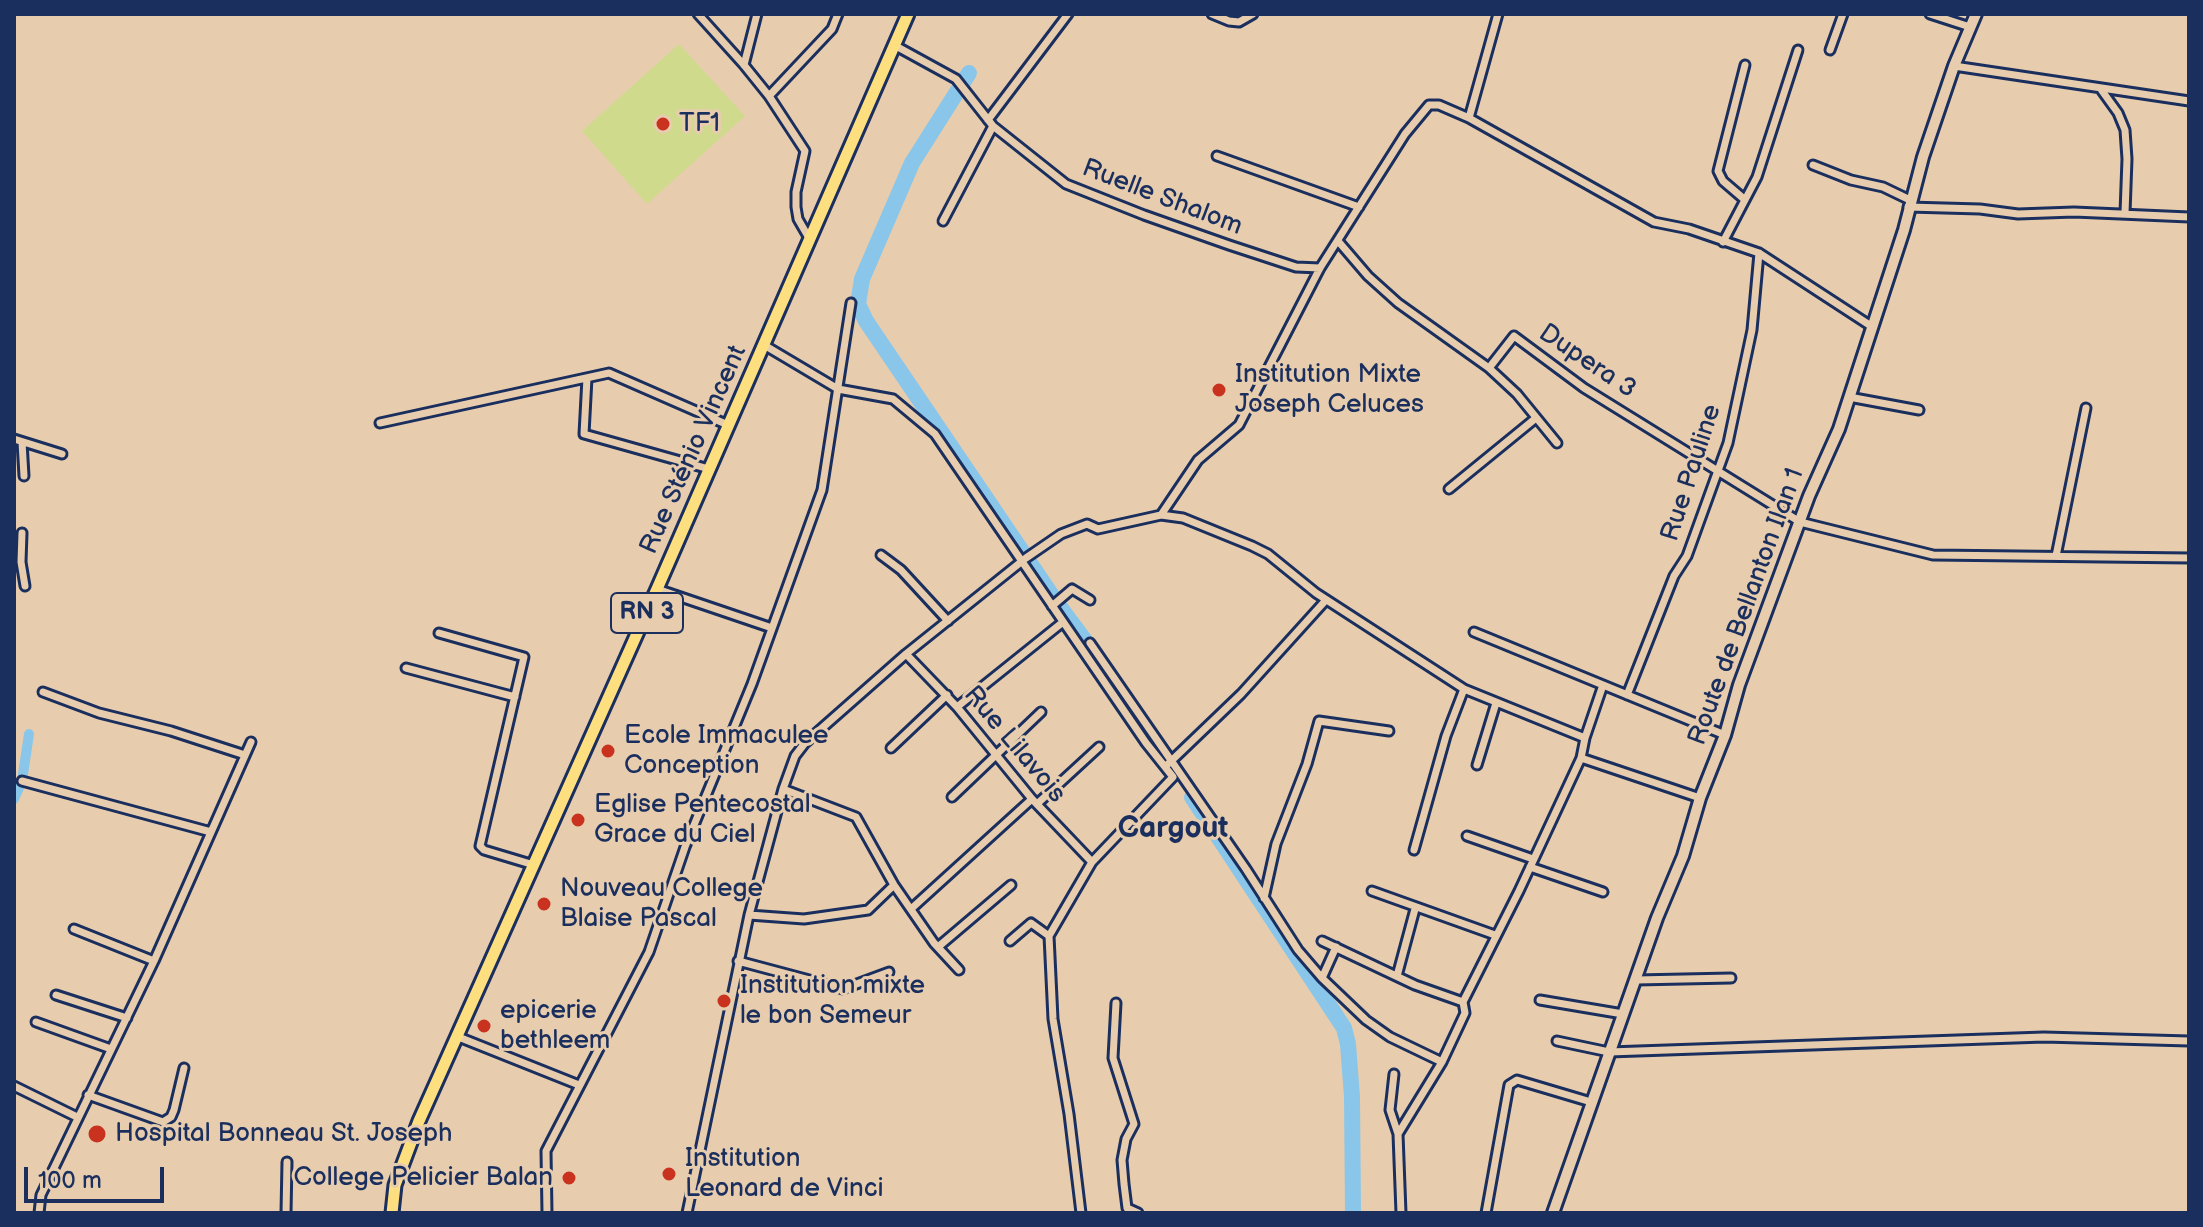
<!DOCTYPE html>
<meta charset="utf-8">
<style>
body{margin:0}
#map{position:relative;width:2203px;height:1227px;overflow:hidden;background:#e7cdae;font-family:"Balsamiq Sans",sans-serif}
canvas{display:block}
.frame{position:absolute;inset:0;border:16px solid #1b2f5e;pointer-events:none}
.scale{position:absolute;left:24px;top:1167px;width:140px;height:36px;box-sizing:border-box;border:4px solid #1b2f5e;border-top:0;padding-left:10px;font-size:24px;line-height:28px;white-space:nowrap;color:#1b2f5e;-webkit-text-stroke:6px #e7cdae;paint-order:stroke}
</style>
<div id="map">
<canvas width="2203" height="1227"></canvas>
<div class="frame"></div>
<div class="scale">100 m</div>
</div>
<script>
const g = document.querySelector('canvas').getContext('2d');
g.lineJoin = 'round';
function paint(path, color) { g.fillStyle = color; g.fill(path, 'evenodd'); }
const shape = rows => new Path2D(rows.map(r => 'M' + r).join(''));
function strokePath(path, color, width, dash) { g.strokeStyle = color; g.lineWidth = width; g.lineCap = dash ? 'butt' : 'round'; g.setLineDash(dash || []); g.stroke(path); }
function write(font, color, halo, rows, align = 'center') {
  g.font = font + ' "Balsamiq Sans",sans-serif'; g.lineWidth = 6; g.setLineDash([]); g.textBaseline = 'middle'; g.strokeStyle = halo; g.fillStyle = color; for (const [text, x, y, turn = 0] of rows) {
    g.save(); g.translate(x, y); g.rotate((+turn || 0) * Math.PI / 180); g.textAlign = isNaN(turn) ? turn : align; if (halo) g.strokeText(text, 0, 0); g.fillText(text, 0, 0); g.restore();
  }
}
const green = shape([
 [679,44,745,116,647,204,582,131]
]);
const canal = shape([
 [14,799,22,781,29,734]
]);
const river = shape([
 [969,73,912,163,862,279,858,304,866,321,1057,603,1098,658],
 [1192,797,1344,1028,1348,1044,1352,1097,1353,1213]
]);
const street = shape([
 [698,14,744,65,769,96,805,151,796,192,796,207,798,219,809,238],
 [1212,14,1229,21,1239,22,1253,14],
 [1930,14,1970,27],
 [894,45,956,79,993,126,1066,184,1144,215,1229,245,1296,267,1320,268],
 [1830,50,1843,14],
 [744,65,757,14],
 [1954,66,2189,101],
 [2100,88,2118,113,2125,130,2127,159,2125,213],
 [769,96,832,29,838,14],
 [1469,118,1498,14],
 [988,120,1068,14],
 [1217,156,1359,207],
 [1813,165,1851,180,1883,187,1910,200],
 [1744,199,1723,181,1718,171,1745,65],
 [1908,207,1980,209,2018,214,2074,212,2189,217],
 [943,221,993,126],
 [1338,241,1368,276,1398,303,1489,368,1514,336,1584,388,1800,522,1933,555,2189,558],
 [1723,242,1757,177,1798,50],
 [764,345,838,389,893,399,935,434,1146,743,1173,777,1092,862,1049,936,1053,1019,1069,1114,1081,1213],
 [1489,368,1517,394,1557,443],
 [587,378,584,434,709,469],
 [1849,397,1919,410],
 [380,423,609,373,728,425],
 [14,439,62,454],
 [22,442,24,476],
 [1449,489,1536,418],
 [1161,515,1198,460,1239,425,1320,268,1405,134,1429,105,1439,105,1469,118,1654,222,1689,229,1759,253,1871,326],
 [22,533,21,562,25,586],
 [881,555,901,570,948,621],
 [2056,556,2086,408],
 [657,589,772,628],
 [1052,606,1072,589,1090,600],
 [1474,632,1725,735],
 [439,633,524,657,480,846,484,850,534,865],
 [1090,643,1246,869,1298,950,1322,978,1366,1020,1390,1037,1442,1062],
 [906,654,957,707,1032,799,1092,862],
 [406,668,515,697],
 [43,692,99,713,171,731,245,755],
 [1627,695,1674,576,1687,556,1728,443,1752,330,1759,253],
 [957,707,1063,622],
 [1585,738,1603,685],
 [891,748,947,695],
 [1167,765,1241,694,1326,600],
 [1477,765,1496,703],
 [22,781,211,832],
 [783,789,856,817,894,885,934,943,959,970],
 [952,797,1041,712],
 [1037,804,1099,747],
 [1467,836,1533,859],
 [1414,850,1446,736,1464,689],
 [1530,867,1603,892],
 [1372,891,1495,935],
 [1264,898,1276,844,1307,764,1319,721,1389,731],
 [911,909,1032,799],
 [749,915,804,919,868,910,894,885],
 [74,929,154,961],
 [1010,941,1031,923,1049,936],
 [1322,941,1415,985,1463,1002],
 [938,947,1011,885],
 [738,961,843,989,889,972],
 [1397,976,1415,909],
 [1322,978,1336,947],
 [1636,980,1731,978],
 [56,995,127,1018],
 [1540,1000,1623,1014],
 [1116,1003,1113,1058,1134,1124,1126,1139,1122,1160,1124,1184,1127,1208,1138,1213],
 [36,1022,111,1049],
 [456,1036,579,1085],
 [1557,1041,1609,1052,2044,1037,2189,1041],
 [1394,1074,1390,1110,1398,1134],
 [14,1086,77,1117],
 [88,1095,163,1122,171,1117,174,1110,184,1068],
 [39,1213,41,1195,154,961,251,742],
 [286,1213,287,1162],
 [547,1213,546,1151,649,952,685,847,752,684,822,490,851,303],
 [687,1213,749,915,783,789,795,756,805,743,906,654,1026,558,1061,534,1087,524,1098,529,1161,515,1183,518,1252,546,1268,554,1316,593,1464,689,1585,738,1581,758,1700,798],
 [1401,1213,1398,1134,1442,1062,1465,1013,1463,1002,1519,891,1581,758],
 [1486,1213,1509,1085,1517,1080,1591,1102]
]);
const secondary = shape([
 [1553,1213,1657,918,1683,856,1700,798,1725,735,1739,685,1809,496,1839,429,1904,230,1923,157,1954,66,1976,14]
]);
const primary = shape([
 [392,1213,395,1185,419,1121,657,589,908,14]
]);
const markers = [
 [663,124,8,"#c8321e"],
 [1219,390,8,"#c8321e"],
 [608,751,8,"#c8321e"],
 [578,820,8,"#c8321e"],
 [544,904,8,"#c8321e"],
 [724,1001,8,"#c8321e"],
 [484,1026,8,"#c8321e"],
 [97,1134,10,"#c8321e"],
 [669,1174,8,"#c8321e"],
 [569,1178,8,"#c8321e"]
];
const shields = [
 [647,613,72]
];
const shieldNames = [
 ["RN 3",647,613]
];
const poiNames = [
 ["TF1",679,124],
 ["Institution Mixte",1235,375],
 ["Joseph Celuces",1235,405],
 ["Ecole Immaculee",624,736],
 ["Conception",624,766],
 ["Eglise Pentecostal",594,805],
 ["Grace du Ciel",594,835],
 ["Nouveau College",560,889],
 ["Blaise Pascal",560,919],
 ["Institution mixte",740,986],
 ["le bon Semeur",740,1016],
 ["epicerie",500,1011],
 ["bethleem",500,1041],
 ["Hospital Bonneau St. Joseph",115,1134],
 ["Institution",685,1159],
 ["Leonard de Vinci",685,1189],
 ["College Pelicier Balan",553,1178,"right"]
];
const streetNames = [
 ["Ruelle Shalom",1162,198,21],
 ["Dupera 3",1587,362,34],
 ["Rue Sténio Vincent",694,450,-66],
 ["Rue Pauline",1692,473,-72],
 ["Route de Bellanton Ilan 1",1747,607,-70],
 ["Rue Lilavois",1014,745,50]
];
const quarterNames = [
 ["Cargout",1173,829]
];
paint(green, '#cfda8d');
strokePath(canal, '#89c6e9', 10);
strokePath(river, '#89c6e9', 16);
strokePath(street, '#1b2f5e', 13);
strokePath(secondary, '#1b2f5e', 16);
strokePath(primary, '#1b2f5e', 17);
strokePath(street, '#e7cdae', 7);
strokePath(secondary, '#e7cdae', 10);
strokePath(primary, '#fddf80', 11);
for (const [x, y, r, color] of markers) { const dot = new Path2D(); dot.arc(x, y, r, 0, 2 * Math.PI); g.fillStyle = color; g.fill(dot); strokePath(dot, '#e7cdae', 3); }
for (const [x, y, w] of shields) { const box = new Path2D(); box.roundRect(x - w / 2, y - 20, w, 40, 6); g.fillStyle = '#e7cdae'; g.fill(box); strokePath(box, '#1b2f5e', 2); }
write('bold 24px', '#1b2f5e', null, shieldNames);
write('26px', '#1b2f5e', '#e7cdae', poiNames, 'left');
write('26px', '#1b2f5e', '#e7cdae', streetNames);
write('bold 30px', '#1b2f5e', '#e7cdae', quarterNames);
</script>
